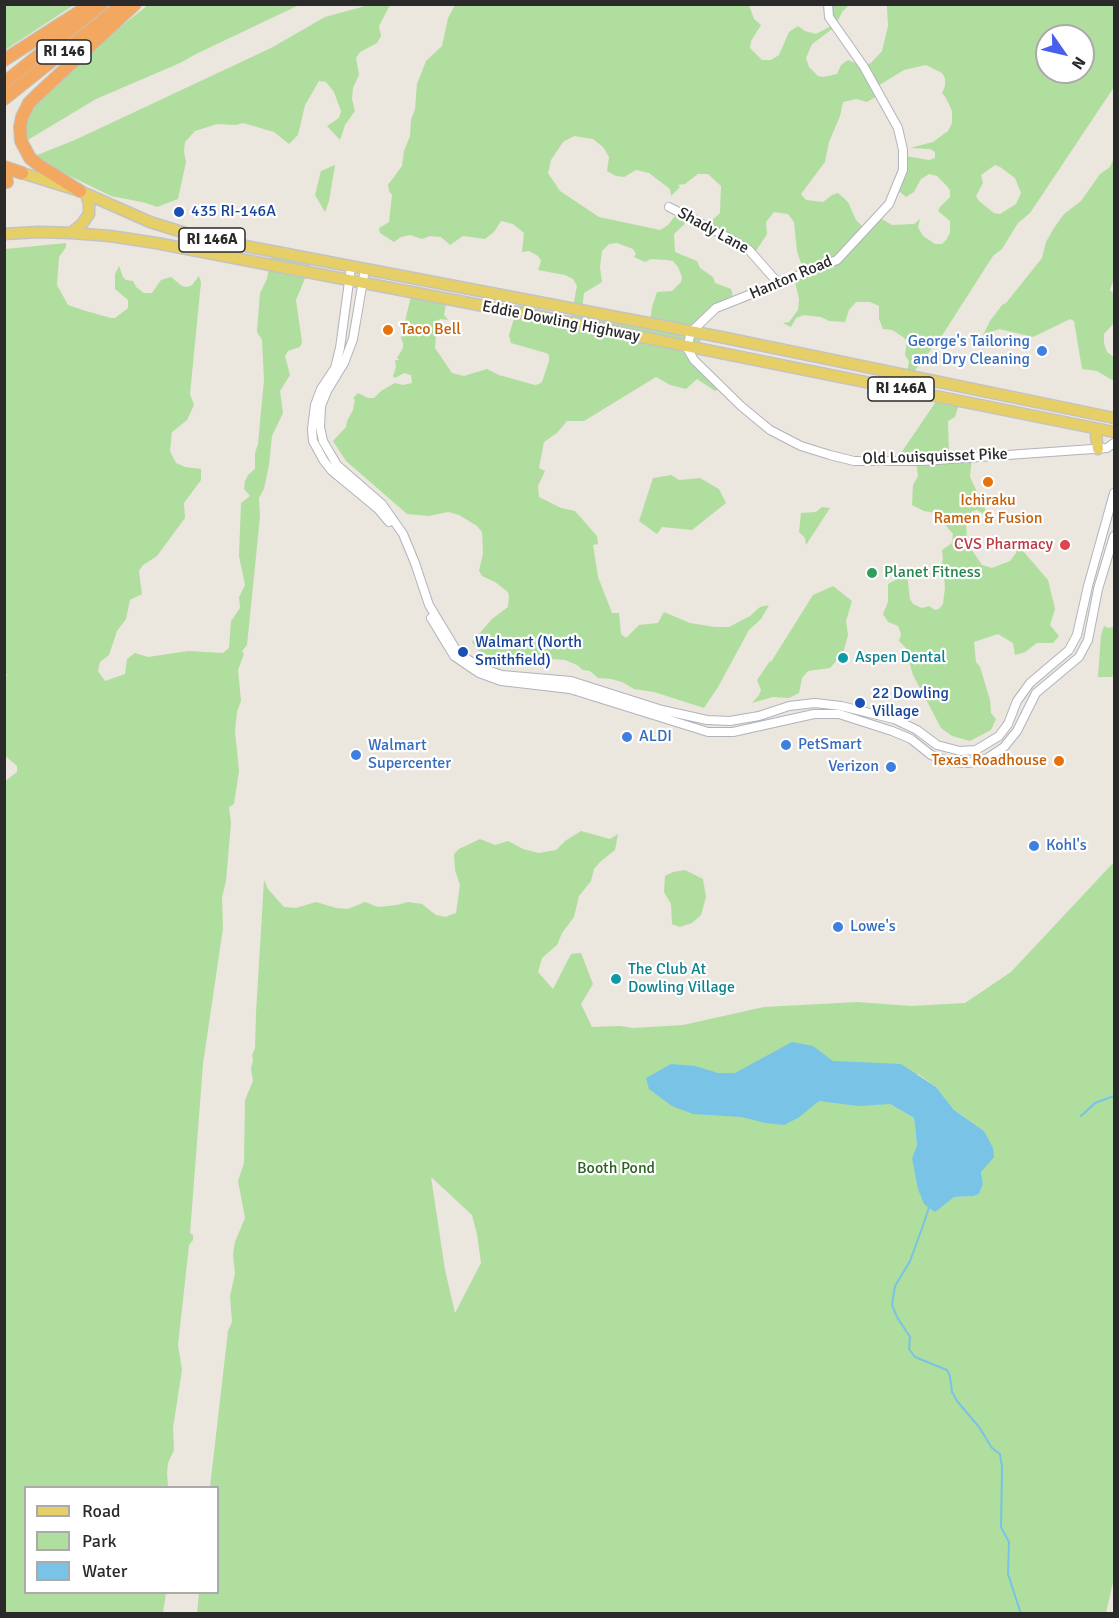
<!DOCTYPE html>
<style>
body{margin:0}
#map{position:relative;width:1119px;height:1618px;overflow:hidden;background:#ebe6de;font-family:Signika,sans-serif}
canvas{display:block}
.frame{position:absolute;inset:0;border:6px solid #2a2a2a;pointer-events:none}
.legend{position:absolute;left:24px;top:1486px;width:195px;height:108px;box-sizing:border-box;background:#fff;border:2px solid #aaa;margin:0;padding:8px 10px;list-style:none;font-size:18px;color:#2a2a2a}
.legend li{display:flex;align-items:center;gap:12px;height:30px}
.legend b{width:30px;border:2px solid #aaa}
.north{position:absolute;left:1035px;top:24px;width:60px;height:60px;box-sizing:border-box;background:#fff;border:2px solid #aaa;border-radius:50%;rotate:124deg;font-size:16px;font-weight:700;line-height:24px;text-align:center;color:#2a2a2a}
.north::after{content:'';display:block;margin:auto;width:21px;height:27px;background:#495fed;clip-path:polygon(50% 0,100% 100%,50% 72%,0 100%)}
</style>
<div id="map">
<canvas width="1119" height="1618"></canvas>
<div class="frame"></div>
<ul class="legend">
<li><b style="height:8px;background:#e6cf67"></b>Road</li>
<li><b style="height:16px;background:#b0de9e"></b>Park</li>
<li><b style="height:16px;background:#78c3e6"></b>Water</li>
</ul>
<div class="north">N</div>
</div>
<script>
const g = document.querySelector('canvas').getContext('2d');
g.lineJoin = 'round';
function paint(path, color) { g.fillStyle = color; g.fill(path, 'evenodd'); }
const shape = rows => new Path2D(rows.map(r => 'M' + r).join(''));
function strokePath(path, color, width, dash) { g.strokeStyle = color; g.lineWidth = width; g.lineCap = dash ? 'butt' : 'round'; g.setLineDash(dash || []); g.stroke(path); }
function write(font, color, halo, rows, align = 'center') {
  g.font = font + ' Signika,sans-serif'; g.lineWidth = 4.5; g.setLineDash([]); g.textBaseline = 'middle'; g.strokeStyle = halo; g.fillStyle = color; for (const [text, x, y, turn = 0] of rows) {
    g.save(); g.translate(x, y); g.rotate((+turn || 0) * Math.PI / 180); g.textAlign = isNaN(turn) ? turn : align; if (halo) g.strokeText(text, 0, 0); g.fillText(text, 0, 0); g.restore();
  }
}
const green = shape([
 [5,4,74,4,74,5,5,50],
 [148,5,299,5,194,55,180,63,96,99,26,141,27,116,33,106,105,39],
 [369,5,390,5,379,26,381,36,377,43,360,52,356,58,359,75,353,88,352,99,355,111,345,125,340,140,327,126,339,118,341,111,334,92,326,82,319,81,305,105,298,135,289,144,274,132,243,123,236,125,217,124,195,131,185,142,184,151,186,162,178,199,157,207,146,203,111,196,43,163,35,156,77,139,271,48,325,17],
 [455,5,749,5,754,19,761,25,751,41,750,48,762,60,771,60,779,55,789,32,798,26,805,31,816,34,831,26,826,5,849,5,842,12,835,27,812,44,806,58,809,67,818,76,823,77,837,74,841,65,848,60,862,66,871,63,882,51,888,26,887,6,884,5,1114,5,1114,87,1030,213,1018,223,1002,249,993,256,943,334,910,377,907,374,909,361,905,355,907,341,903,337,892,330,883,329,879,319,879,306,870,302,856,302,849,310,845,322,829,321,821,317,804,315,796,318,791,327,783,323,789,322,798,310,799,299,794,277,804,273,797,251,794,222,788,214,774,212,766,222,767,234,754,254,706,226,720,213,721,186,708,174,698,174,685,184,678,185,680,187,671,196,670,189,649,173,636,170,624,177,616,176,607,171,609,157,603,147,593,139,574,136,563,142,551,160,548,173,560,191,599,217,660,230,668,225,678,212,691,218,674,234,675,252,697,261,700,268,713,277,715,283,731,289,732,292,733,297,707,312,691,329,702,335,700,342,710,350,681,350,706,369,721,387,715,391,697,379,686,389,670,385,656,377,584,421,567,421,557,433,544,442,539,468,545,471,538,486,539,497,561,508,575,511,597,536,598,544,593,545,598,577,612,613,619,613,621,634,626,638,639,625,658,623,664,612,690,623,715,627,729,627,750,616,760,607,769,605,761,619,749,630,718,687,704,708,654,692,634,689,622,682,611,679,598,678,590,671,583,670,577,665,565,660,540,658,502,660,490,657,478,650,472,642,492,619,508,607,509,597,508,592,495,582,482,576,479,571,483,554,482,532,477,526,459,515,448,512,429,516,407,514,346,461,333,441,346,427,347,421,353,410,355,400,353,398,358,393,368,398,374,398,381,391,395,383,403,385,412,383,411,375,404,373,395,378,393,376,396,367,395,360,399,360,397,358,403,348,403,343,401,338,412,292,447,299,444,315,448,320,440,319,437,322,435,348,452,373,464,376,487,369,499,375,535,385,539,384,542,382,549,361,549,355,546,353,511,343,509,335,518,305,571,316,577,286,573,279,565,275,538,270,541,261,538,256,529,251,522,252,524,233,513,224,501,221,494,232,485,239,463,236,450,245,441,237,430,236,422,239,410,235,401,237,394,242,380,233,379,228,389,222,392,195,389,191,388,185,402,166,404,151,410,136,411,120,415,109,417,84,426,61,442,46,448,18],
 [1047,36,1083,36,1083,72,1047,72],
 [926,65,942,73,945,78,945,86,942,93,946,98,952,111,952,123,948,131,933,142,910,148,930,149,935,152,935,158,929,160,906,156,895,188,906,197,914,192,921,179,929,174,937,176,946,185,950,190,950,197,940,207,938,211,950,221,950,233,946,240,942,244,935,244,923,236,918,227,920,219,914,224,892,225,877,216,864,228,856,220,848,202,838,193,832,195,823,202,806,200,801,194,825,162,829,142,840,116,843,102,856,99,867,102,877,96,876,87,904,70],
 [995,165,1000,167,1015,178,1021,193,1016,204,1000,214,994,213,979,201,976,196,983,183,981,175],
 [617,243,633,249,636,254,634,257,645,262,651,259,667,260,673,261,678,267,682,277,681,282,672,291,657,292,652,307,650,323,582,310,584,293,602,282,600,267,602,251,609,244],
 [1114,143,1114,279,1110,290,1114,294,1114,323,1104,334,1104,343,1107,352,1114,357,1114,380,1112,380,1097,371,1082,369,1074,321,1070,319,1033,337,999,329,983,335,990,321,1002,305,1006,303,1042,258,1046,242,1054,228,1064,214,1081,201,1100,174,1110,167,1113,160],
 [335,165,329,201,325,212,315,195,321,171],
 [66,243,66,247,59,257,57,285,68,305,86,311,111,318,115,318,128,308,128,300,115,289,115,274,119,266,123,277,126,280,133,281,136,287,144,293,152,293,161,280,171,277,182,286,187,287,192,285,199,276,201,282,190,394,194,405,187,420,172,432,170,451,176,463,185,467,201,469,201,480,184,503,185,518,157,556,143,565,139,571,142,594,130,600,126,619,117,631,109,655,100,662,98,671,105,681,125,674,127,659,135,653,148,657,188,651,223,653,229,648,231,621,240,608,239,597,245,585,239,556,241,503,250,496,244,489,245,481,248,475,255,469,255,453,258,444,264,380,262,340,257,332,260,293,267,279,272,250,313,259,296,300,302,342,300,347,288,351,285,356,290,375,280,391,283,413,272,436,269,465,264,489,259,498,260,517,247,645,242,651,244,654,238,670,241,701,237,712,235,731,239,771,234,804,229,807,231,823,226,881,222,897,223,928,203,1064,190,1233,193,1235,193,1240,189,1245,178,1345,182,1370,173,1428,174,1450,168,1463,167,1473,168,1487,26,1488,26,1592,166,1593,163,1613,5,1614,4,782,17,772,17,766,4,755,4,682,7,675,4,671,5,249],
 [939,397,960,401,955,417,948,421,949,456,972,457,970,477,989,517,977,510,971,512,966,520,967,543,982,565,992,568,1010,561,1016,553,1017,544,1048,580,1055,609,1050,625,1059,636,1053,643,1037,643,1025,652,1015,655,1013,643,998,634,974,642,976,662,980,667,990,700,991,713,996,719,991,730,970,741,952,736,941,728,913,675,905,647,899,641,901,634,898,626,888,622,883,614,888,602,888,584,907,574,910,599,913,604,922,608,929,606,935,610,939,609,943,604,945,588,944,575,940,568,943,559,942,550,952,543,953,534,935,513,924,511,912,505,913,485,918,476,916,460,897,459],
 [671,475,679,480,700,478,719,489,726,503,692,530,662,527,657,534,639,521,653,478],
 [822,507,830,508,806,545,805,538,799,532,801,513,816,512],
 [833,586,852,601,846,621,848,635,843,653,830,668,808,671,802,678,799,693,789,698,773,697,752,703,759,695,761,690,757,680,770,661,771,662,813,595],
 [1104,626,1108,628,1114,627,1114,676,1111,677,1098,677,1101,635],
 [581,831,610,839,618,834,615,850,600,862,594,869,591,881,579,896,574,917,562,933,557,945,542,958,538,972,553,989,571,954,581,953,593,984,581,1004,592,1027,620,1026,633,1028,683,1025,764,1007,858,1002,911,1006,965,1003,1011,972,1114,862,1114,1578,1106,1613,197,1614,199,1593,218,1592,218,1488,210,1487,228,1331,232,1322,230,1296,235,1274,233,1254,235,1242,245,1218,238,1181,244,1163,245,1100,253,1081,251,1068,253,1060,252,1055,255,1048,256,1013,264,880,268,889,284,907,296,908,316,902,336,908,348,909,365,902,378,907,397,905,408,902,422,904,436,915,445,917,456,913,460,885,455,870,454,854,459,849,480,839,495,845,508,841,523,849,539,853,556,850,565,841],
 [918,1074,936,1087,954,1110,984,1131,981,1172,983,1184,979,1194,974,1196,954,1197,941,1206,912,1158,917,1145,914,1118,888,1103],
 [431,1177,472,1215,477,1234,481,1263,455,1313,445,1270],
 [685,870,703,879,706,897,701,915,692,923,680,927,672,924,671,904,664,892,665,876,673,872]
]);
const water = shape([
 [792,1042,813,1046,833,1061,901,1064,936,1087,954,1110,984,1131,993,1148,994,1157,981,1172,983,1184,979,1194,974,1196,954,1197,935,1212,924,1204,918,1189,912,1158,917,1145,914,1118,890,1104,858,1106,819,1101,798,1118,784,1125,765,1123,742,1117,693,1114,672,1106,649,1089,646,1078,671,1064,695,1066,718,1073,735,1073]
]);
const stream = shape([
 [1081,1116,1095,1103,1114,1096],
 [925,1219,929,1208],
 [925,1220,910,1261,895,1286,892,1305,897,1317,910,1337,909,1349,915,1357,947,1370,950,1376],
 [950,1377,952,1392,957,1401,979,1427,992,1448,1000,1454,1002,1467,1001,1527,1009,1542,1008,1574,1021,1614]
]);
const minor = shape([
 [828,4,829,17,864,67,898,128,903,150,903,170,889,204,837,260,716,308,691,332,687,348,694,360,741,406,770,430,801,446,830,455,854,461,922,461,1107,448,1114,443],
 [669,207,731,239,749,250,779,284],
 [351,267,340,348,335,368,321,389,315,405,312,429,313,441,324,461,332,471,378,509,389,522],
 [365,269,353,339,344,363,327,391,321,406,320,427,323,441,337,465,382,504,403,534,415,563,429,605,458,653,481,668,502,675,571,681,662,710,707,720,730,721,759,716,789,706,815,703,841,706,894,719,917,730,937,745,960,751,976,750,999,736,1008,724,1017,701,1030,683,1069,650,1077,635,1088,586,1114,493],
 [431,618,454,656,479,673,501,681,570,689,708,732,733,732,814,714,839,714,892,731,911,739,931,755,950,762,968,763,986,759,1004,747,1017,731,1036,693,1079,657,1088,640,1098,589,1114,536]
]);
const major = shape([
 [22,173,80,191,150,222,198,237,721,337,1114,418],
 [71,233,82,224,89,214,89,204,86,194],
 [4,234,39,232,71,233,110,236,156,243,552,319,1114,432],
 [1095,429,1098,449]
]);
const highway = shape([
 [4,60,90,5],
 [4,83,102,4],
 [4,99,123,4],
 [4,167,22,173],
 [4,167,7,182],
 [80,191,40,166,30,158,21,141,20,127,22,117,29,103,36,96,135,4]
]);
const markers = [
 [179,212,6,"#1a4fb4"],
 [388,330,6,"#e8710a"],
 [1042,351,6,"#3f7fe0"],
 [988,482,6,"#e8710a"],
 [1065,545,6,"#e0444e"],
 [872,573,6,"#2e9e5b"],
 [463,652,6,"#1a4fb4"],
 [843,658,6,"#0f9aa8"],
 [860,703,6,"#1a4fb4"],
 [627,737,6,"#3f7fe0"],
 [786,745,6,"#3f7fe0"],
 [356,755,6,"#3f7fe0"],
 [1059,761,6,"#e8710a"],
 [891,767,6,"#3f7fe0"],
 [1034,846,6,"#3f7fe0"],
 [838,927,6,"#3f7fe0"],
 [616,979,6,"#0f9aa8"]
];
const shields = [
 [64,52,54],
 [212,240,66],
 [901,389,66]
];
const shieldNames = [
 ["RI 146",64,52],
 ["RI 146A",212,240],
 ["RI 146A",901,389]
];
const transitNames = [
 ["435 RI-146A",191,212],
 ["Walmart (North",475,643],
 ["Smithfield)",475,661],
 ["22 Dowling",872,694],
 ["Village",872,712]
];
const streetNames = [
 ["Shady Lane",713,231,29],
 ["Hanton Road",791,278,-23],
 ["Eddie Dowling Highway",561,322,11],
 ["Old Louisquisset Pike",935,457,-2]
];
const foodNames = [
 ["Taco Bell",400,330],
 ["Ichiraku",988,501,"center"],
 ["Ramen & Fusion",988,519,"center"],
 ["Texas Roadhouse",1047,761,"right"]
];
const shopNames = [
 ["George's Tailoring",1030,342,"right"],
 ["and Dry Cleaning",1030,360,"right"],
 ["ALDI",639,737],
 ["PetSmart",798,745],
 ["Walmart",368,746],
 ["Supercenter",368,764],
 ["Verizon",879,767,"right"],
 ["Kohl's",1046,846],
 ["Lowe's",850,927]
];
const healthNames = [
 ["CVS Pharmacy",1053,545]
];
const leisureNames = [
 ["Planet Fitness",884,573]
];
const cultureNames = [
 ["Aspen Dental",855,658],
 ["The Club At",628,970],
 ["Dowling Village",628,988]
];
const parkNames = [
 ["Booth Pond",616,1169]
];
paint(green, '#b0de9e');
paint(water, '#78c3e6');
strokePath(stream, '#78c3e6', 2);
strokePath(minor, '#b1b3bd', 10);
strokePath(major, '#c3c3c3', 13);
strokePath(highway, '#c3c3c3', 14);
strokePath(minor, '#fff', 8);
strokePath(major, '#e6cf67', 10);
strokePath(highway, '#f2a861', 12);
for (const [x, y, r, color] of markers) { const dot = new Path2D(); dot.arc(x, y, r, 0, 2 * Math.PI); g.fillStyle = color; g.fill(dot); strokePath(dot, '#fff', 2); }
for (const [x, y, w] of shields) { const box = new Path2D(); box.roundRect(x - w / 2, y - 12, w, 24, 4.5); g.fillStyle = '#fff'; g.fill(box); strokePath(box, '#2a2a2a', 1.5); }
write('bold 15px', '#2a2a2a', null, shieldNames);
write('16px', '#164399', '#fff', transitNames, 'left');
write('16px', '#2a2a2a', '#fff', streetNames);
write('16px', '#c56008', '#fff', foodNames, 'left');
write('16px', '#366cbe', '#fff', shopNames, 'left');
write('16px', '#be3a42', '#fff', healthNames, 'right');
write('16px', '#27864d', '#fff', leisureNames, 'left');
write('16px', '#0d838f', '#fff', cultureNames, 'left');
write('16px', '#2a621f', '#fff', parkNames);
</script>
